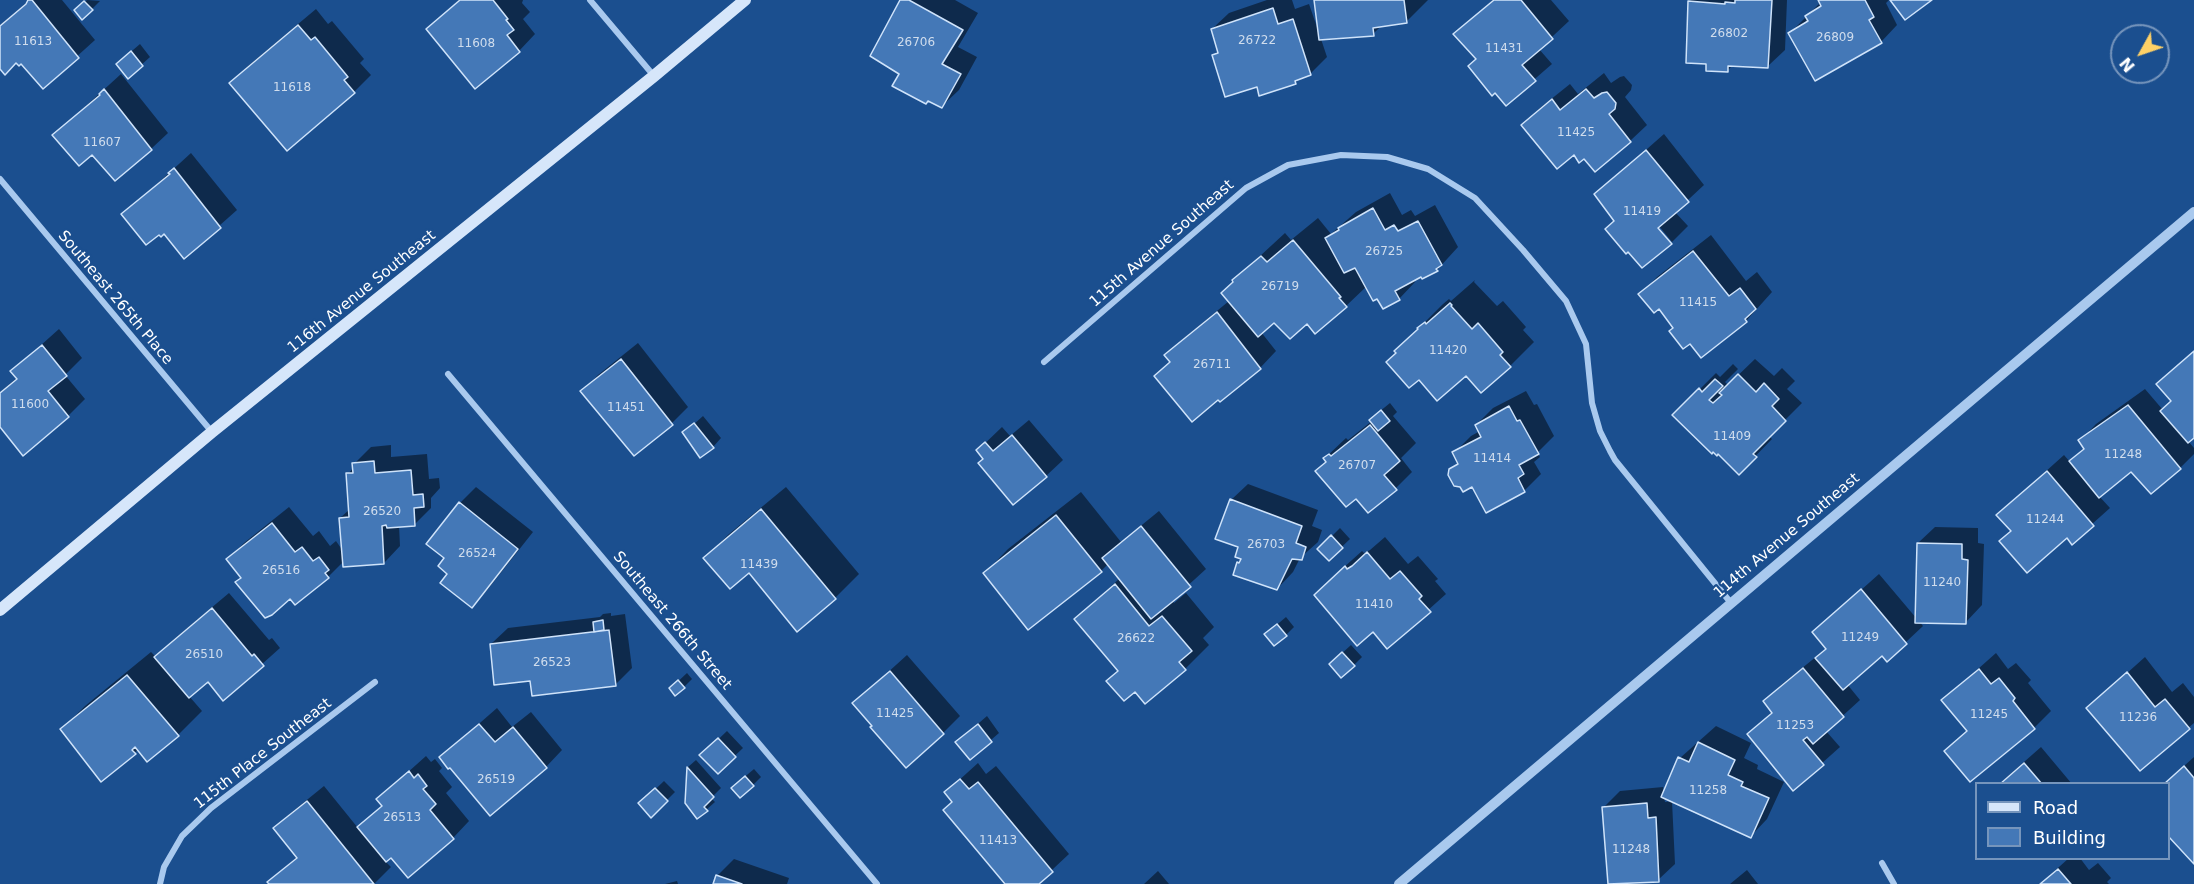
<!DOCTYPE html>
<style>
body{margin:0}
#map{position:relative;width:2194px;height:884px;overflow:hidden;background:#1b4f8f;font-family:"DejaVu Sans",sans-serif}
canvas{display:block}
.legend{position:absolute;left:1975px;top:782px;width:195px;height:78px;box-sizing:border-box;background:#1b4f8f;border:2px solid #7695bc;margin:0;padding:8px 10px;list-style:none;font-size:18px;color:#fff}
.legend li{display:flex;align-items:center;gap:12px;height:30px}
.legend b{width:30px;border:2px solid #7695bc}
.north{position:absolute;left:2110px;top:24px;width:60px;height:60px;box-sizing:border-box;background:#1b4f8f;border:2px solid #7695bc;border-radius:50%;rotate:230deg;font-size:16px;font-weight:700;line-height:24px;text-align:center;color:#fff}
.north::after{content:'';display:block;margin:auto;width:21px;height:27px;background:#ffd166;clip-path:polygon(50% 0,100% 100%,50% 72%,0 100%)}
</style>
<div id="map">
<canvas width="2194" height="884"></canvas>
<ul class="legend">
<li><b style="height:8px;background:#d6e6fa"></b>Road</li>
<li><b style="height:16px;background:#4478b7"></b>Building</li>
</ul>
<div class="north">N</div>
</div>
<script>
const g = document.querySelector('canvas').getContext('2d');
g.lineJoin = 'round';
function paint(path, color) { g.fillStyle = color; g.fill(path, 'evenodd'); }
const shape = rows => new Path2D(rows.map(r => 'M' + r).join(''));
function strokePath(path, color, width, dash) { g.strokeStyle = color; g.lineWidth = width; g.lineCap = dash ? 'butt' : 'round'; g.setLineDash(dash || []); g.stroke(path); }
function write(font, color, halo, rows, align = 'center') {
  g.font = font + ' "DejaVu Sans",sans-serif'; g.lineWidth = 4.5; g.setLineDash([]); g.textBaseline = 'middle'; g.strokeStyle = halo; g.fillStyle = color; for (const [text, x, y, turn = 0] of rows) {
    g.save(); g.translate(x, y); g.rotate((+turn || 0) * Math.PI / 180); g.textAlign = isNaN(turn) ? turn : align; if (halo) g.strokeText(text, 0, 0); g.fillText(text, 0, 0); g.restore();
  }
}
const shadow = shape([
 [30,0,62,0,95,40,43,87,22,62,17,61,0,66,0,25],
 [87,0,100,1,92,9,76,10],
 [459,0,523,0,522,3,530,12,523,19,535,34,519,51,428,29],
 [902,0,955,0,978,13,958,47,977,57,959,90,942,106,901,73],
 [1267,0,1292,0,1295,9,1309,4,1318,30,1316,0,1428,0,1406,22,1382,25,1373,34,1321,39,1327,57,1310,74,1301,77,1295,83,1258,85,1213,56,1219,50,1212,29,1229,13],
 [1493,0,1551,0,1569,21,1539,49,1552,64,1506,104,1478,59,1455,34],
 [1691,0,1787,0,1785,50,1768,66,1733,65,1728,70,1689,2],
 [1820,0,1889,0,1886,3,1897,25,1881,42,1790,33,1821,2],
 [316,9,328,24,332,21,364,59,360,63,371,75,354,92,287,149,231,83,248,66],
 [140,44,150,57,128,77,126,56],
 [1604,73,1611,83,1620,77,1624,76,1632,85,1631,90,1625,97,1647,125,1630,141,1584,156,1574,153,1523,125,1540,108,1570,84,1578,94],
 [121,74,168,133,151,149,92,153,54,135],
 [1664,134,1704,185,1675,212,1688,226,1672,242,1655,221,1616,220,1596,194],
 [191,153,237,210,184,257,164,232,123,215],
 [1390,193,1402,215,1411,210,1415,216,1435,205,1458,247,1437,270,1414,279,1415,282,1399,299,1367,286,1346,306,1274,321,1261,332,1276,351,1260,368,1156,376,1171,361,1166,355,1183,339,1229,301,1234,280,1285,233,1291,240,1318,218,1331,234,1356,212],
 [1711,235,1746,281,1757,272,1772,292,1746,321,1702,356,1675,328,1659,307,1641,294,1657,277],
 [1475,280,1474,282,1497,306,1503,301,1526,327,1523,330,1534,342,1510,366,1466,374,1397,353,1396,351,1443,304,1449,299,1451,301],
 [59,329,82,358,65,375,85,399,68,416,23,453,0,425,0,392,18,377,12,371],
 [638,343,688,407,672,423,634,454,582,392,598,375],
 [2194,351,2194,436,2188,441,2194,448,2194,454,2180,468,2151,492,2131,469,2099,496,2110,508,2072,542,2067,536,2012,531,1998,515,2015,499,2064,455,2070,462,2084,448,2080,441,2096,424,2145,389,2163,410,2172,401,2158,384],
 [1755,359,1774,376,1782,368,1795,381,1787,389,1802,403,1769,436,1772,439,1739,473,1719,452,1674,415,1716,373,1720,377,1733,364,1738,369,1725,382,1728,385],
 [1526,391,1534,405,1537,404,1554,436,1537,453,1540,457,1534,462,1541,474,1524,491,1472,485,1451,470,1459,462,1454,453,1471,436,1480,431,1476,425,1493,408],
 [1390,403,1397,412,1393,416,1416,443,1401,458,1412,472,1396,488,1327,461,1325,458,1346,438,1348,440,1372,421,1379,412],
 [703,416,721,438,713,447,684,433],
 [1029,420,1063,460,1046,476,985,458,978,450,1002,427,1010,436],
 [391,445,391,457,427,454,429,479,439,478,440,488,431,498,431,508,415,524,399,525,400,546,384,563,344,561,328,577,290,597,242,578,228,559,244,543,289,507,313,536,319,531,330,546,336,541,343,551,340,518,350,509,348,474,354,467,354,464,371,447],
 [1248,484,1318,510,1312,526,1322,530,1318,542,1300,558,1293,572,1277,589,1239,563,1244,558,1231,500],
 [476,487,533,532,488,589,472,606,449,574,446,558,460,503],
 [786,487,859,574,835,598,705,558,729,534],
 [1081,492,1121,542,1159,511,1206,569,1172,600,1174,603,1186,593,1214,627,1203,638,1209,645,1185,669,1119,670,1076,619,1120,578,1108,564,1101,571,985,573,1008,549],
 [1935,527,1978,528,1978,543,1984,544,1982,605,1966,622,1919,621,1923,626,1906,642,1887,659,1882,654,1847,684,1860,700,1826,731,1840,747,1793,789,1749,734,1773,711,1765,702,1781,685,1827,648,1814,632,1879,574,1917,619,1918,543],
 [1340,528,1350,539,1329,559,1319,549],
 [1385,537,1408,564,1418,556,1438,579,1435,581,1446,594,1387,647,1332,578,1362,551,1364,553,1370,550],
 [229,593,269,640,272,638,280,648,223,699,208,680,189,696,202,711,178,735,139,749,102,780,62,729,85,706,151,652,156,657,173,640],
 [611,613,611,616,625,614,632,668,615,685,532,680,491,644,508,628,600,617,603,614],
 [1286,617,1294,627,1286,635,1266,634],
 [1351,645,1362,657,1354,665,1339,656],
 [1996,653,2008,669,2016,663,2031,680,2028,683,2051,711,2034,728,1971,780,1969,730,1943,700],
 [907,655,960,716,943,733,873,726,854,703],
 [2145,657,2172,692,2183,683,2194,697,2194,723,2140,769,2088,708],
 [687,673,692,679,684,687,671,688],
 [497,708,512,727,531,712,562,750,546,767,441,757],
 [987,716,999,733,970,758,957,742],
 [1716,726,1751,743,1744,758,1758,765,1757,769,1784,782,1767,819,1751,836,1664,796,1665,802,1672,801,1675,864,1658,880,1604,807,1620,791,1663,787,1664,793,1680,758],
 [727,731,743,748,718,772,702,755],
 [2041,747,2072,784,1999,784],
 [426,756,431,762,435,759,442,768,439,771,452,787,446,793,469,821,453,838,391,856,385,861,391,867,374,884,271,884,269,882,298,856,275,828,292,812,324,786,358,828,383,805,378,799],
 [2194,757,2194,862,2168,784,2164,784],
 [696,760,721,788,711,798,715,802,698,817,687,802,688,767],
 [978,763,986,774,996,766,1069,854,1037,884,1007,884,946,792],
 [754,769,761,777,753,785,741,780],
 [664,781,675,792,651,816,640,804],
 [2069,858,2080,858,2089,870,2098,863,2111,878,2107,882,2109,884,2040,884],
 [734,859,789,878,787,884,714,884,717,876],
 [1747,870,1758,884,1730,884],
 [1158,871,1169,884,1144,884],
 [677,881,678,884,665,884]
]);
const building = shape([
 [28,0,32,0,79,58,43,89,21,64,19,66,16,63,5,75,0,69,0,26,26,4,28,0],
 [460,0,493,0,508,19,506,20,514,30,507,35,520,52,475,89,426,29,460,0],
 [900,0,909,0,963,30,942,64,961,74,942,108,928,101,926,104,892,86,899,74,870,56,900,0],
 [1314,0,1404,0,1407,23,1373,28,1374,36,1319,40,1314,0],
 [1494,0,1521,0,1553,39,1522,65,1536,81,1506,106,1495,93,1492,96,1468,66,1476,59,1453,34,1494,0],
 [1735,0,1772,0,1768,68,1728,66,1728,72,1706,71,1706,64,1686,63,1688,1,1725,4,1725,2,1735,3,1735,0],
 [1818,0,1865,0,1874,17,1869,20,1882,43,1815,81,1788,33,1808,21,1805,16,1821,6,1818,0],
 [1890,0,1932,0,1905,20,1890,0],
 [84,1,93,10,82,20,74,10,84,1],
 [1273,8,1278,24,1293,19,1311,75,1295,81,1296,84,1259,96,1257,87,1225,97,1212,55,1218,53,1211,29,1273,8],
 [298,25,311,40,315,37,348,77,344,80,355,93,287,151,229,83,298,25],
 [131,51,143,66,128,79,116,64,131,51],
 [104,89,152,150,115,181,92,155,79,166,52,135,100,95,99,94,104,89],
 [1586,89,1594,98,1602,93,1607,92,1616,103,1615,109,1609,114,1631,142,1595,172,1584,159,1579,163,1574,155,1557,169,1521,125,1552,99,1560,110,1586,89],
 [1646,150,1689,202,1658,228,1672,244,1642,268,1628,252,1626,254,1605,229,1614,221,1594,194,1646,150],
 [174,168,221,228,184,259,164,234,161,237,159,235,146,245,121,214,170,174,168,173,174,168],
 [1373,208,1385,230,1394,225,1398,231,1418,221,1442,265,1436,269,1438,271,1422,279,1421,277,1395,291,1400,300,1383,309,1377,299,1373,301,1355,268,1344,273,1325,238,1339,230,1338,228,1373,208],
 [1293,240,1341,297,1339,298,1347,307,1315,334,1307,324,1290,339,1274,323,1258,337,1221,293,1233,282,1232,280,1261,256,1267,262,1293,240],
 [1693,251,1729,296,1740,288,1756,309,1745,319,1747,322,1701,358,1690,344,1683,349,1669,331,1673,328,1659,309,1654,313,1638,294,1693,251],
 [1450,303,1452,305,1451,306,1472,329,1478,323,1503,352,1500,355,1511,367,1481,393,1466,376,1437,401,1419,380,1409,388,1386,362,1396,353,1394,351,1418,329,1417,328,1425,322,1426,324,1450,303],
 [1217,312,1261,369,1220,402,1218,400,1192,422,1154,376,1170,362,1164,355,1217,312],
 [42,345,67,376,48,391,69,417,23,456,0,427,0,393,17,379,10,371,42,345],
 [2194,351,2194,438,2188,443,2160,411,2171,401,2156,384,2194,351],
 [621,359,673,425,634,456,580,391,621,359],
 [1738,374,1756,392,1764,383,1779,399,1772,406,1786,421,1753,454,1757,457,1739,475,1718,454,1717,456,1713,452,1712,454,1672,415,1699,388,1702,392,1715,379,1723,386,1709,400,1713,403,1722,395,1719,393,1738,374],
 [2128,405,2181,469,2151,494,2131,472,2099,498,2069,461,2084,449,2078,440,2128,405],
 [1509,406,1517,421,1520,420,1539,454,1519,465,1524,474,1518,478,1525,492,1486,513,1472,487,1463,492,1460,487,1454,486,1448,475,1449,469,1458,464,1452,452,1481,437,1475,425,1509,406],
 [1381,410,1390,421,1378,431,1369,420,1381,410],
 [694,423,714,448,700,458,682,432,694,423],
 [1370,425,1400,461,1384,475,1397,490,1368,513,1356,499,1346,507,1315,471,1326,462,1323,458,1329,454,1331,456,1370,425],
 [1012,435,1047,477,1013,505,978,463,983,459,976,450,985,442,993,451,1012,435],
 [374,461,375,473,411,470,413,495,423,494,424,507,414,508,415,526,387,528,386,525,382,526,384,564,343,567,339,518,349,517,346,473,353,473,352,463,374,461],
 [2047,471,2094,526,2072,545,2067,538,2027,573,1999,541,2011,531,1996,515,2047,471],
 [1230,499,1302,526,1296,543,1306,547,1302,560,1292,559,1277,590,1233,575,1237,562,1239,563,1241,559,1235,557,1238,547,1215,539,1230,499],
 [459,502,518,549,472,608,440,583,447,574,438,566,444,558,426,544,459,502],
 [761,509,836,599,797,632,749,573,730,589,703,558,761,509],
 [1056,515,1102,572,1028,630,983,573,1056,515],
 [272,523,295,552,302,547,313,561,319,557,329,570,325,573,329,578,295,605,290,599,272,615,265,618,235,582,241,578,226,559,272,523],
 [1141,526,1191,587,1151,619,1102,558,1141,526],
 [1331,535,1343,548,1329,561,1317,549,1331,535],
 [1917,543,1962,544,1962,559,1968,560,1966,624,1915,623,1917,543],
 [1367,552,1390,579,1400,571,1422,596,1419,599,1431,612,1387,649,1373,632,1357,646,1314,595,1345,566,1347,569,1352,566,1367,552],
 [1115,584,1149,626,1162,616,1192,651,1179,662,1186,670,1145,704,1135,692,1124,701,1106,681,1118,671,1074,619,1115,584],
 [1861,589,1907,644,1887,662,1882,656,1843,690,1815,658,1826,649,1812,632,1861,589],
 [212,608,252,656,254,654,264,666,223,701,208,682,189,698,154,657,212,608],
 [603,620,604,630,594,632,593,622,603,620],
 [1277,624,1287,636,1274,646,1264,634,1277,624],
 [609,630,616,686,532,696,530,681,494,685,490,644,609,630],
 [1342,652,1355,666,1341,678,1329,664,1342,652],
 [1803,668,1844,717,1813,744,1807,737,1803,740,1824,765,1793,791,1747,734,1772,713,1763,701,1803,668],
 [1979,669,1991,684,1999,678,2015,698,2013,701,2035,729,1970,782,1944,751,1967,731,1941,700,1979,669],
 [890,671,944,734,906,768,870,727,872,726,852,703,890,671],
 [2127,672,2155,707,2165,699,2190,729,2140,771,2086,708,2127,672],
 [127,675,179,736,147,762,135,747,132,750,136,754,101,782,60,729,127,675],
 [678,680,685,688,675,696,669,688,678,680],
 [479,724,495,742,513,727,547,768,490,816,450,768,448,769,439,757,479,724],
 [978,724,992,742,970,760,955,742,978,724],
 [718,738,736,757,718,774,699,755,718,738],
 [1698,742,1735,760,1728,775,1743,782,1741,786,1769,798,1751,838,1661,797,1678,757,1689,762,1698,742],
 [2024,763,2042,784,2000,784,2024,763],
 [2184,766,2194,778,2194,864,2168,836,2168,784,2164,784,2184,766],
 [687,767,714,797,704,807,708,811,697,819,685,803,687,767],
 [409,771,414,778,418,774,427,786,423,789,436,804,430,810,454,839,408,878,391,858,386,862,357,827,382,806,376,799,409,771],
 [745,776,754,786,740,798,731,788,745,776],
 [960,779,969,789,978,782,1053,872,1039,884,1005,884,943,810,952,802,944,792,960,779],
 [655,788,668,801,651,818,638,803,655,788],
 [307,801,374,884,269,884,267,882,297,858,273,828,307,801],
 [1647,803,1648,818,1656,817,1659,882,1608,884,1602,807,1647,803],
 [2058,869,2071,884,2040,884,2058,869],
 [716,875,742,884,713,884,716,875]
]);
const minor = shape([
 [590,0,654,76],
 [0,179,212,432],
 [1044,362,1246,188,1288,165,1341,155,1387,157,1428,169,1475,198,1523,250,1566,301,1586,344,1592,403,1600,431,1610,451,1615,460,1731,603],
 [448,374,877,884],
 [1882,863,1894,884],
 [160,884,164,867,182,836,211,808,375,682]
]);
const tertiary = shape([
 [1399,884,2194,212]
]);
const secondary = shape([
 [0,610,212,432,654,76,745,0]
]);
const numberNames = [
 ["26802",1729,34],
 ["26809",1835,38],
 ["26722",1257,41],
 ["11613",33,42],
 ["26706",916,43],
 ["11608",476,44],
 ["11431",1504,49],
 ["11618",292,88],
 ["11425",1576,133],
 ["11607",102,143],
 ["11419",1642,212],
 ["26725",1384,252],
 ["26719",1280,287],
 ["11415",1698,303],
 ["11420",1448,351],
 ["26711",1212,365],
 ["11600",30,405],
 ["11451",626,408],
 ["11409",1732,437],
 ["11248",2123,455],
 ["11414",1492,459],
 ["26707",1357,466],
 ["26520",382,512],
 ["11244",2045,520],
 ["26703",1266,545],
 ["26524",477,554],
 ["11439",759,565],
 ["26516",281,571],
 ["11240",1942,583],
 ["11410",1374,605],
 ["11249",1860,638],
 ["26622",1136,639],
 ["26510",204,655],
 ["26523",552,663],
 ["11425",895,714],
 ["11245",1989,715],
 ["11236",2138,718],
 ["11253",1795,726],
 ["26519",496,780],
 ["11258",1708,791],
 ["26513",402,818],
 ["11413",998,841],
 ["11248",1631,850]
];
const streetNames = [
 ["115th Avenue Southeast",1162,244,-41],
 ["116th Avenue Southeast",362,292,-39],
 ["Southeast 265th Place",115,298,50],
 ["114th Avenue Southeast",1787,536,-40],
 ["Southeast 266th Street",672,621,50],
 ["115th Place Southeast",263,754,-38]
];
paint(shadow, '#0007');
paint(building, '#4478b7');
strokePath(building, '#cfe3fa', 1.5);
strokePath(minor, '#a9c9ee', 6);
strokePath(tertiary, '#a9c9ee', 10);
strokePath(secondary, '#d6e6fa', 12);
write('12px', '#d0dded', null, numberNames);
write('15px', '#fff', '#1b4f8f', streetNames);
</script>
